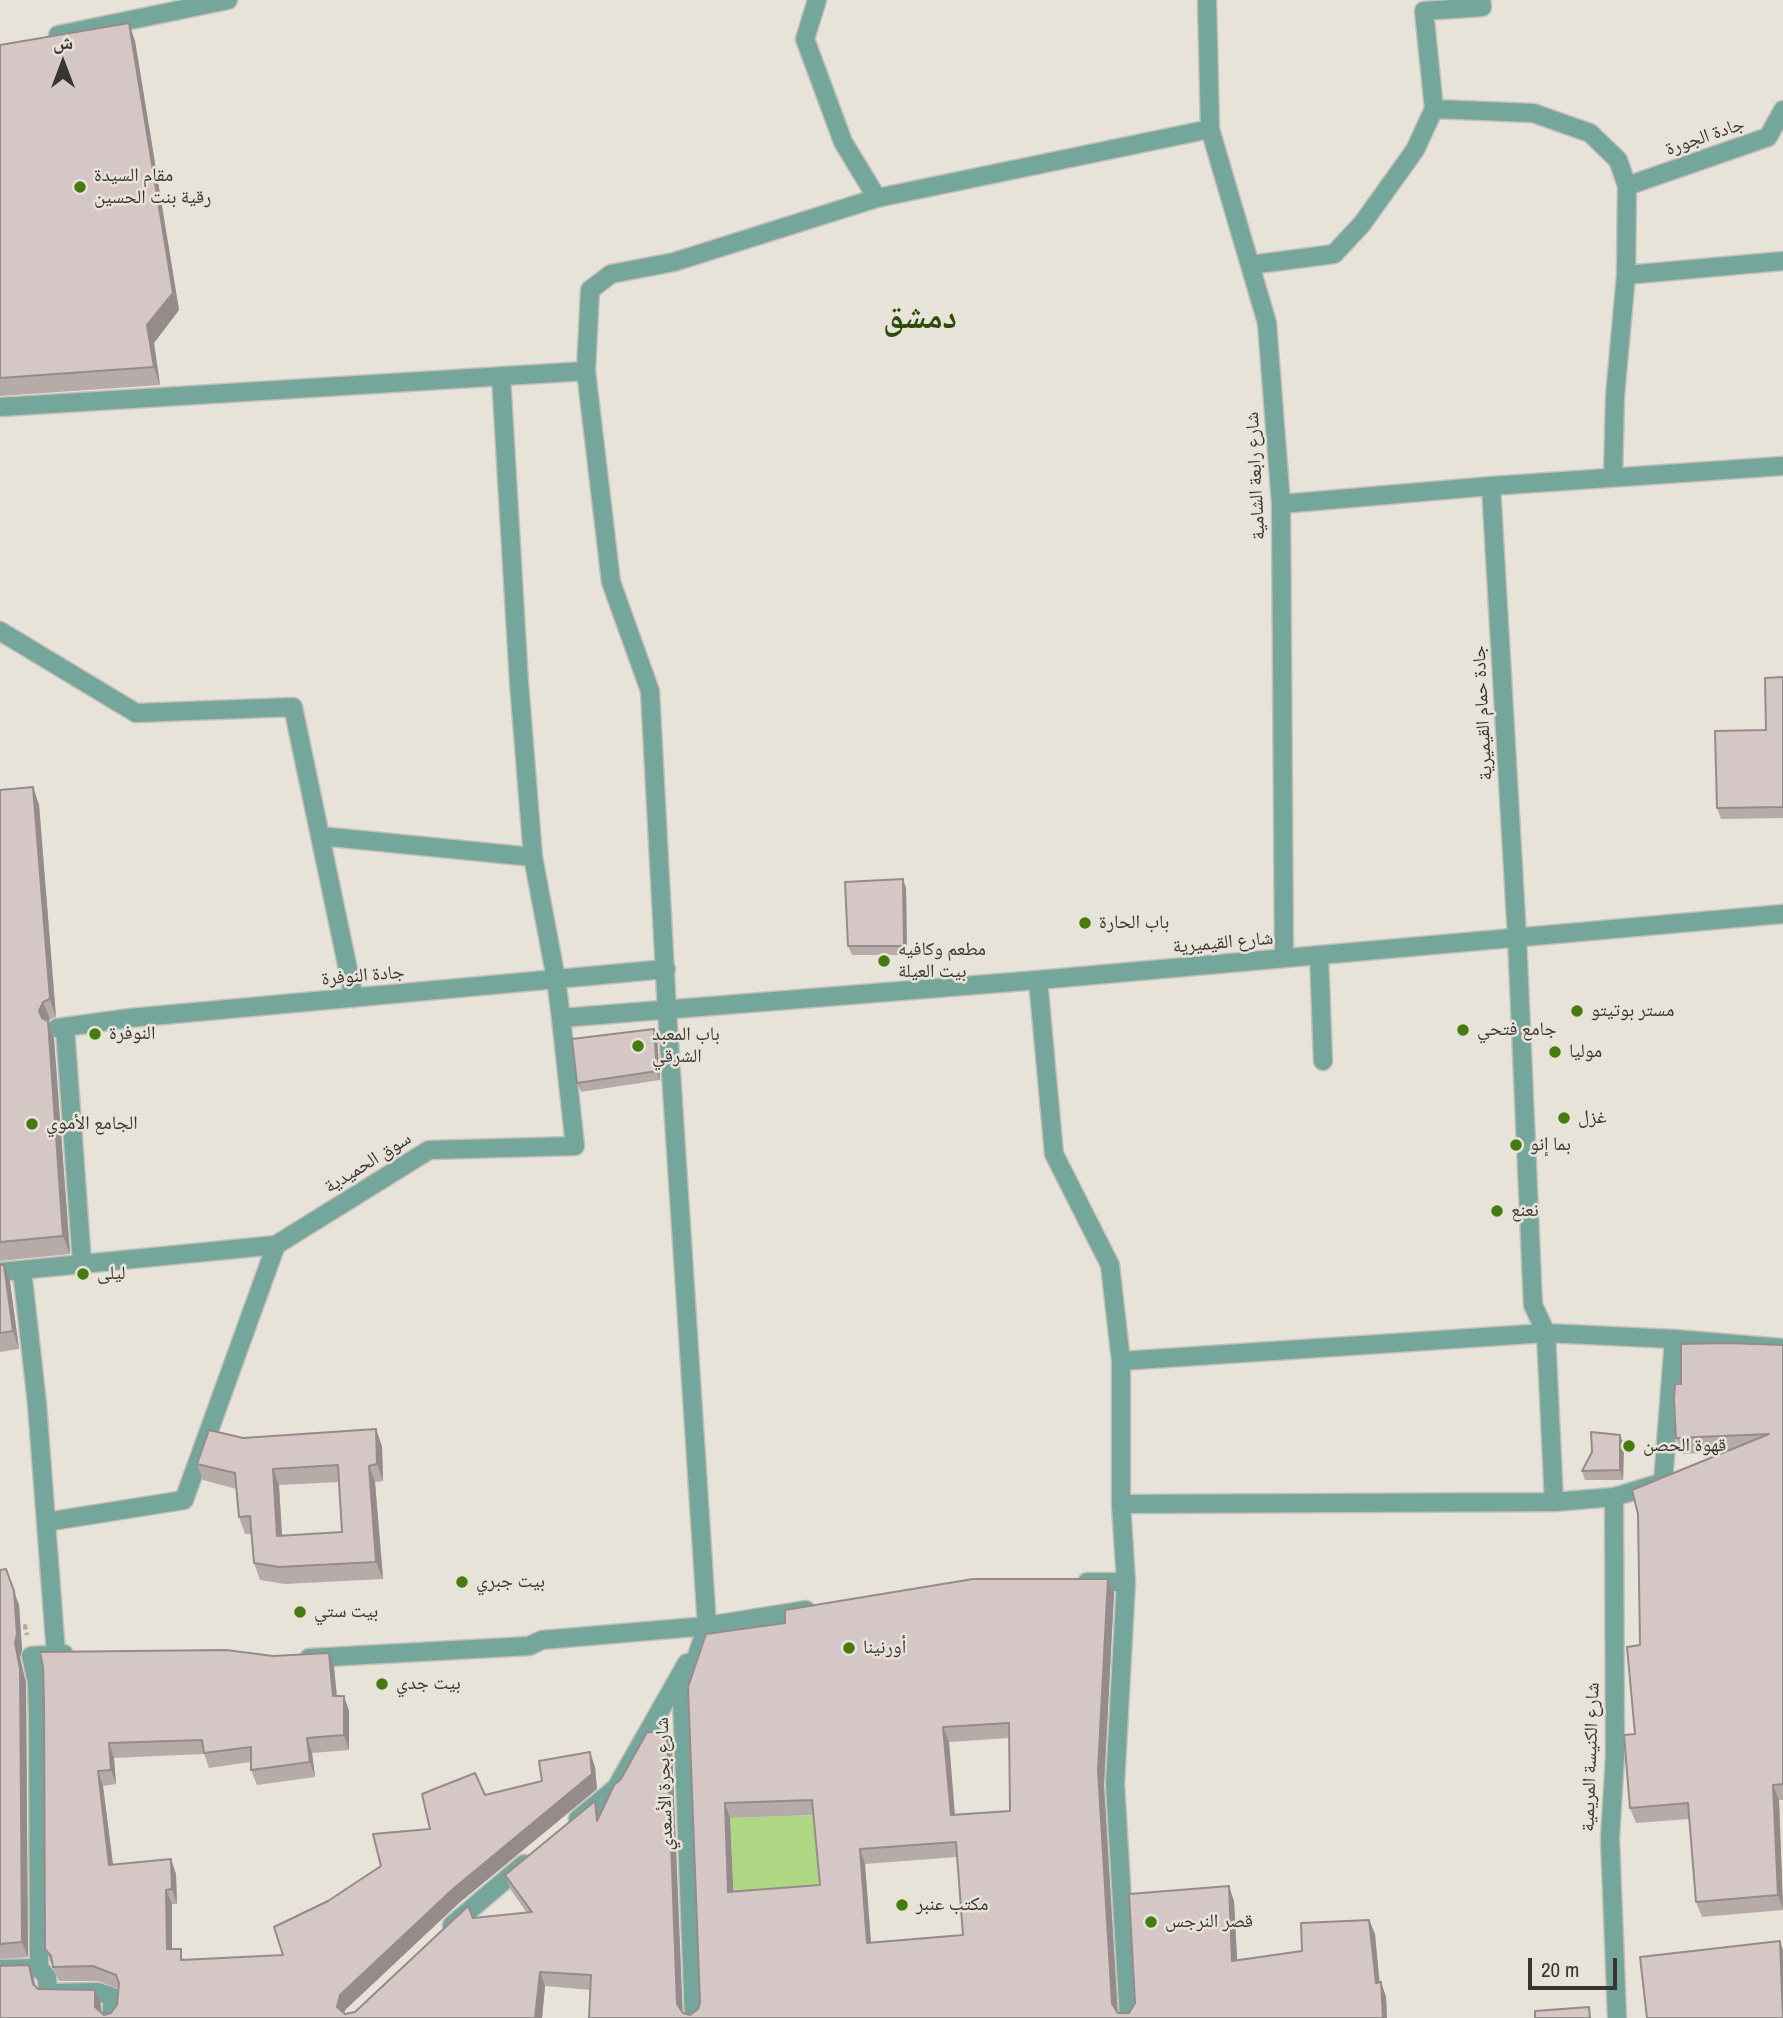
<!DOCTYPE html>
<meta charset="utf-8">
<style>
body{margin:0}
#map{position:relative;width:1783px;height:2018px;overflow:hidden;background:#e8e3d8;font-family:"Archivo Narrow","Noto Naskh Arabic",sans-serif}
canvas{display:block}
.north{position:absolute;left:28px;top:28px;width:70px;height:70px;-webkit-text-stroke:5px #e8e3d8;paint-order:stroke;rotate:0deg;font-size:19px;font-weight:700;line-height:28px;text-align:center;color:#383632}
.north::after{content:'';display:block;margin:auto;width:24px;height:32px;background:#383632;clip-path:polygon(50% 0,100% 100%,50% 72%,0 100%)}
.scale{position:absolute;left:1528px;top:1958px;width:89px;height:32px;box-sizing:border-box;border:4px solid #383632;border-top:0;padding-left:9px;font-size:21px;line-height:24px;white-space:nowrap;color:#383632;-webkit-text-stroke:5px #e8e3d8;paint-order:stroke}
</style>
<div id="map">
<canvas width="1783" height="2018"></canvas>
<div class="north">ش</div>
<div class="scale">20 m</div>
</div>
<script>
const g = document.querySelector('canvas').getContext('2d');
g.lineJoin = 'round';
function paint(path, color) { g.fillStyle = color; g.fill(path, 'evenodd'); }
const shape = rows => new Path2D(rows.map(r => 'M' + r).join(''));
function strokePath(path, color, width, dash) { g.strokeStyle = color; g.lineWidth = width; g.lineCap = dash ? 'butt' : 'round'; g.setLineDash(dash || []); g.stroke(path); }
function write(font, color, halo, rows, align = 'center') {
  g.font = font + ' "Archivo Narrow","Noto Naskh Arabic",sans-serif'; g.lineWidth = 5; g.setLineDash([]); g.textBaseline = 'middle'; g.strokeStyle = halo; g.fillStyle = color; for (const [text, x, y, turn = 0] of rows) {
    g.save(); g.translate(x, y); g.rotate((+turn || 0) * Math.PI / 180); g.textAlign = isNaN(turn) ? turn : align; if (halo) g.strokeText(text, 0, 0); g.fillText(text, 0, 0); g.restore();
  }
}
const green = shape([
 [818,1815,825,1900,734,1906,730,1818]
]);
const path = shape([
 [15,1626,25,1626,27,1635]
]);
const pedestrian = shape([
 [1207,0,1210,129,1267,323,1281,504,1284,958],
 [58,35,228,0],
 [1434,109,1533,113,1590,133,1618,160,1627,186,1626,275,1615,396,1613,477],
 [1627,186,1768,137,1783,110],
 [877,198,1210,129],
 [1250,265,1334,254,1362,224,1415,150,1434,109,1424,11,1482,7,1481,0],
 [1626,275,1783,261],
 [586,371,611,582,650,691,667,1011,707,1626,682,1700,694,2018],
 [501,376,519,683,533,857,556,979,561,1018],
 [0,407,586,371,590,290,611,274,674,262,877,198,843,142,805,39,817,0],
 [1491,486,1517,937,1533,1305,1546,1333,1554,1502],
 [1281,504,1491,486,1783,466],
 [0,631,136,713,293,707,354,998],
 [320,836,533,857],
 [1319,955,1323,1061],
 [1038,980,1054,1154,1110,1265,1121,1361,1546,1333,1674,1339],
 [57,1028,130,1018,666,969],
 [65,1028,82,1263],
 [22,1270,37,1404,56,1654],
 [0,1272,276,1245,429,1150,575,1146,561,1018,1038,980,1783,914],
 [1121,1361,1121,1504],
 [46,1522,184,1500,276,1245],
 [1087,1582,1126,1582],
 [309,1658,529,1646,542,1640,707,1626,806,1610],
 [578,1819,616,1788,687,1663],
 [452,1925,524,1864],
 [39,1968,47,1977,48,1993,98,1992,113,1997,111,2018],
 [0,1969,39,1968,38,1717,37,1682,31,1656,64,1654],
 [1129,2018,1115,1784,1126,1582,1121,1504,1554,1502,1614,1497]
]);
const minor = shape([
 [1617,2018,1610,1838,1615,1756,1614,1497,1663,1482,1674,1339,1783,1348]
]);
const wall = shape([
 [135,41,179,310,154,343,160,385,0,396,0,45],
 [1783,677,1783,818,1721,819,1717,808,1766,730],
 [33,787,39,805,56,1017,50,1019,48,1022,54,1039,70,1254,0,1261,0,790],
 [906,888,907,955,852,955,848,946],
 [657,1038,660,1080,581,1092,577,1083],
 [0,1265,10,1282,19,1349,0,1352],
 [1783,1345,1783,1800,1779,1800,1783,1910,1702,1917,1696,1902,1689,1819,1636,1823,1630,1808,1640,1645,1726,1452,1682,1454,1676,1438,1681,1384],
 [243,1438,382,1446,383,1481,375,1482,383,1579,285,1584,260,1580,254,1563,251,1534,245,1534,239,1517,236,1489,203,1480,197,1464],
 [339,1482,342,1532,282,1536,279,1485],
 [1624,1445,1623,1480,1585,1480,1582,1471,1592,1452],
 [0,1570,19,1605,22,1649,20,1658,26,1683,28,1957,0,1959],
 [1108,1579,1114,1593,1104,1785,1118,2013,1129,2013,1234,1901,1237,1960,1302,1951,1369,1920,1375,1934,1379,1982,1381,1982,1386,1997,1387,2018,589,2018,591,1990,545,1986,542,2018,0,2018,34,1980,36,1986,38,1989,101,2005,101,2012,104,2015,111,2013,117,2005,118,1988,98,1981,59,1981,45,1949,44,1702,334,1667,337,1696,344,1696,349,1711,349,1750,312,1753,315,1777,257,1785,251,1770,251,1762,209,1768,204,1754,114,1758,116,1784,103,1786,113,1865,176,1874,177,1904,172,1904,172,1949,185,1960,283,1955,328,1901,381,1866,430,1829,485,1795,542,1781,595,1767,597,1789,459,1903,345,2010,344,2014,345,2014,355,2012,473,1918,527,1913,511,1890,505,1875,595,1801,600,1815,667,1733,672,1748,682,2012,690,2015,698,2009,700,2003,688,1687],
 [1009,1738,1010,1811,955,1815,949,1742],
 [814,1815,820,1885,733,1891,730,1818],
 [957,1857,963,1935,871,1942,865,1864]
]);
const shadedWall = shape([
 [129,23,135,41,179,310,154,343,160,385,154,367,147,325],
 [33,787,39,805,56,1017,50,999],
 [903,879,906,888,907,955,904,946],
 [43,1002,50,1019,48,1022,54,1039,70,1254,63,1236,46,1029,39,1011],
 [654,1029,657,1038,660,1080,657,1071],
 [4,1265,10,1282,19,1349,13,1331],
 [376,1429,382,1446,383,1481,377,1464],
 [1620,1435,1624,1445,1623,1480,1620,1470],
 [369,1466,375,1482,383,1579,376,1562],
 [273,1469,279,1485,283,1553,277,1536],
 [1108,1579,1114,1593,1104,1785,1118,2018,1112,2004,1098,1770],
 [14,1591,19,1605,22,1649,20,1658,26,1683,28,1957,22,1942],
 [329,1653,334,1667,338,1710,333,1696],
 [344,1696,349,1711,349,1750,344,1735],
 [943,1727,949,1742,956,1830,951,1815],
 [667,1733,672,1748,683,2018,677,2004],
 [307,1738,312,1753,315,1777,310,1762],
 [109,1743,114,1758,116,1784,111,1770],
 [590,1752,595,1767,597,1789,459,1903,345,2010,343,2018,337,2007,340,1995],
 [98,1771,103,1786,115,1880,109,1865],
 [1773,1785,1779,1800,1783,1909,1778,1895],
 [595,1801,600,1816,597,1821],
 [725,1803,730,1818,734,1906,728,1892],
 [860,1849,865,1864,872,1957,867,1943],
 [171,1859,176,1874,177,1904,172,1889],
 [1229,1886,1234,1901,1238,1976,1232,1961],
 [166,1890,172,1904,172,1964,167,1949],
 [1369,1920,1375,1934,1381,1997,1376,1983],
 [1780,1941,1783,1950,1783,2016],
 [29,1965,34,1980,38,1999,33,1984],
 [540,1972,545,1986,542,2018,535,2018],
 [1381,1982,1386,1997,1387,2018,1383,2018],
 [95,1990,101,2005,101,2018,95,2007]
]);
const building = shape([
 [129,23,173,293,147,325,154,367,0,378,0,45,129,23],
 [1783,677,1783,807,1717,808,1715,731,1766,730,1765,678,1783,677],
 [33,787,50,999,43,1002,39,1011,42,1018,48,1021,63,1236,0,1242,0,790,33,787],
 [903,879,904,946,848,946,845,882,903,879],
 [654,1029,657,1071,577,1083,572,1039,654,1029],
 [0,1265,4,1265,13,1331,0,1333,0,1265],
 [1726,1343,1783,1345,1783,1784,1773,1785,1778,1895,1696,1902,1688,1803,1630,1808,1624,1735,1635,1734,1627,1647,1640,1645,1638,1514,1632,1490,1769,1434,1676,1438,1674,1400,1675,1384,1681,1384,1681,1344,1726,1343],
 [376,1429,377,1464,369,1466,376,1562,279,1567,254,1563,250,1516,239,1517,235,1473,197,1464,209,1430,243,1438,376,1429],
 [338,1465,342,1532,277,1536,273,1469,338,1465],
 [1591,1432,1620,1435,1620,1470,1582,1471,1592,1452,1591,1432],
 [6,1569,14,1591,17,1634,15,1643,20,1669,22,1942,0,1944,0,1570,6,1569],
 [973,1579,1108,1579,1098,1770,1112,2004,1118,2013,1129,2013,1135,2003,1129,1894,1229,1886,1232,1961,1302,1951,1301,1923,1369,1920,1376,1983,1381,1982,1383,2018,589,2018,591,1975,540,1972,535,2018,0,2018,0,1966,29,1965,33,1984,38,1989,95,1990,95,2007,104,2015,111,2013,117,2005,119,1983,116,1975,93,1966,53,1967,51,1956,45,1949,44,1702,43,1667,40,1652,226,1650,273,1656,329,1653,333,1696,344,1696,344,1735,307,1738,310,1762,251,1770,251,1747,204,1753,202,1740,109,1743,111,1770,98,1771,109,1865,171,1859,172,1889,166,1890,167,1949,181,1949,181,1960,283,1955,274,1927,328,1901,381,1866,373,1834,430,1829,422,1794,475,1773,485,1795,542,1781,539,1761,590,1752,592,1774,453,1889,340,1995,337,2007,345,2014,355,2012,468,1906,473,1918,532,1912,505,1875,595,1801,597,1821,614,1785,621,1779,647,1732,667,1733,677,2004,683,2013,690,2015,698,2009,700,2003,688,1687,706,1634,785,1623,785,1610,973,1579],
 [1009,1723,1010,1811,951,1815,943,1727,1009,1723],
 [812,1800,820,1885,728,1892,725,1803,812,1800],
 [956,1842,963,1935,867,1943,860,1849,956,1842],
 [1780,1941,1783,2018,1647,2018,1640,1957,1780,1941],
 [1589,2007,1590,2018,1535,2018,1535,2011,1589,2007]
]);
const markers = [
 [80,187,7,"#467b0d"],
 [1085,923,7,"#467b0d"],
 [884,961,7,"#467b0d"],
 [1577,1011,7,"#467b0d"],
 [1463,1030,7,"#467b0d"],
 [95,1034,7,"#467b0d"],
 [638,1046,7,"#467b0d"],
 [1555,1052,7,"#467b0d"],
 [1564,1118,7,"#467b0d"],
 [32,1124,7,"#467b0d"],
 [1516,1145,7,"#467b0d"],
 [1497,1211,7,"#467b0d"],
 [83,1274,7,"#467b0d"],
 [1629,1446,7,"#467b0d"],
 [462,1582,7,"#467b0d"],
 [300,1612,7,"#467b0d"],
 [849,1648,7,"#467b0d"],
 [382,1684,7,"#467b0d"],
 [902,1905,7,"#467b0d"],
 [1151,1922,7,"#467b0d"]
];
const streetNames = [
 ["جادة الجورة",1705,137,-19],
 ["شارع رابعة الشامية",1256,476,-93],
 ["جادة حمام القيميرية",1483,713,-93],
 ["شارع القيميرية",1223,943,-5],
 ["جادة النوفرة",363,976,-5],
 ["سوق الحميدية",368,1163,-32],
 ["شارع الكنيسة المريمية",1591,1757,-88],
 ["شارع بحرة الأسعدي",665,1784,-92]
];
const poiNames = [
 ["مقام السيدة",94,176],
 ["رقية بنت الحسين",94,198],
 ["باب الحارة",1099,923],
 ["مطعم وكافيه",898,950],
 ["بيت العيلة",898,972],
 ["مستر بوتيتو",1591,1011],
 ["جامع فتحي",1477,1030],
 ["النوفرة",109,1034],
 ["باب المعبد",652,1035],
 ["الشرقي",652,1057],
 ["موليا",1569,1052],
 ["غزل",1578,1118],
 ["الجامع الأموي",46,1124],
 ["بما إنو",1530,1145],
 ["نعنع",1511,1211],
 ["ليلى",97,1274],
 ["قهوة الحصن",1643,1446],
 ["بيت جبري",476,1582],
 ["بيت ستي",314,1612],
 ["أورنينا",863,1648],
 ["بيت جدي",396,1684],
 ["مكتب عنبر",916,1905],
 ["قصر النرجس",1165,1922]
];
const townNames = [
 ["دمشق",920,319]
];
paint(green, '#aed784');
strokePath(pedestrian, '#c5c0b7', 21);
strokePath(minor, '#c5c0b7', 21);
strokePath(path, '#afaba2', 4.5, [5, 3.5]);
strokePath(pedestrian, '#74a69b', 18);
strokePath(minor, '#74a69b', 18);
paint(wall, '#b7aba9');
paint(shadedWall, '#958b8a');
paint(building, '#d5c7c5');
strokePath(building, '#958b8a', 2);
for (const [x, y, r, color] of markers) { const dot = new Path2D(); dot.arc(x, y, r, 0, 2 * Math.PI); g.fillStyle = color; g.fill(dot); strokePath(dot, '#e8e3d8', 2.5); }
write('19px', '#383632', '#e8e3d8', streetNames);
write('19px', '#383632', '#e8e3d8', poiNames, 'left');
write('bold 33px', '#2b4d0b', '#e8e3d8', townNames);
</script>
